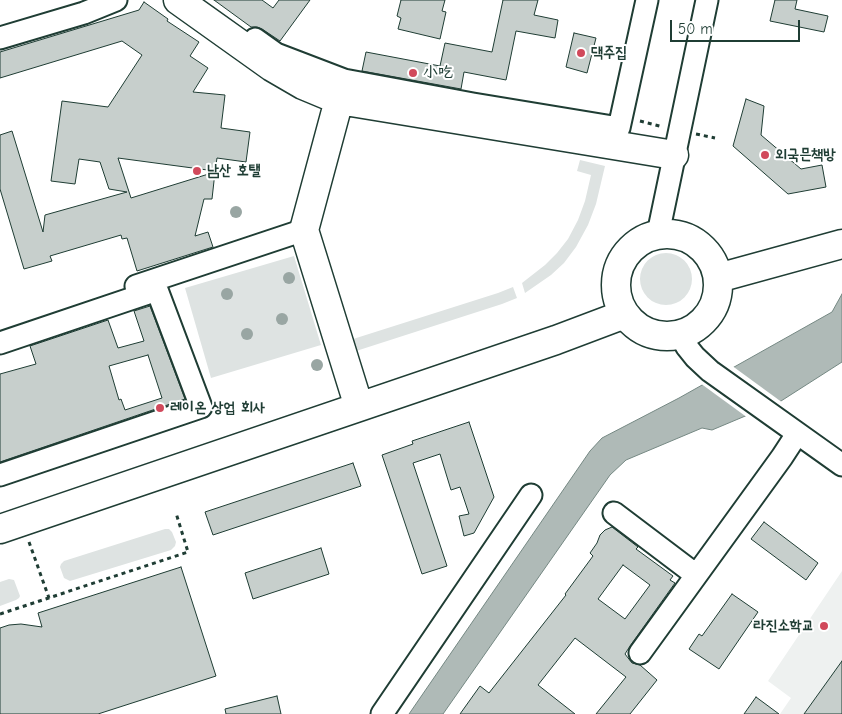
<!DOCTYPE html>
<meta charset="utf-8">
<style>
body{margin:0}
#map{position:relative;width:842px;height:714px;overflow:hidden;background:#fff;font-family:"Comic Neue",sans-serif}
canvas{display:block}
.scale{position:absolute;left:670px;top:20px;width:130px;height:22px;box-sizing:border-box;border:2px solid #1f3d34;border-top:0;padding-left:6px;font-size:15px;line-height:18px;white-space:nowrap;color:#1f3d34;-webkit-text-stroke:4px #fff;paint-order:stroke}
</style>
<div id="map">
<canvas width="842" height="714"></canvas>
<div class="scale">50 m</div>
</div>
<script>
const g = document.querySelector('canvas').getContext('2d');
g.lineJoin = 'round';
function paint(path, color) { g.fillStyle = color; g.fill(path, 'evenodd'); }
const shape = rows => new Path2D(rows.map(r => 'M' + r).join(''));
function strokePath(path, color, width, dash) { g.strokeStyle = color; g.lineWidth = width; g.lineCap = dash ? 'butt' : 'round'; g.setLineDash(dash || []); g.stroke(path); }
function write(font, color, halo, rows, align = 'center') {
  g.font = font + ' "Comic Neue","LXGW WenKai TC","Poor Story",sans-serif'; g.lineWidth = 4; g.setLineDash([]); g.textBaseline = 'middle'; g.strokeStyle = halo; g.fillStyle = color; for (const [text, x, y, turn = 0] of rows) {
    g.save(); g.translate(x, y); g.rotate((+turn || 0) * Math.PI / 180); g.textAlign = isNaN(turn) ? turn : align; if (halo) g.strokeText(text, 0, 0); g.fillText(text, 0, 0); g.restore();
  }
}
const built = shape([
 [842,571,842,714,780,714,791,698,768,681]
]);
const green = shape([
 [580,160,605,166,596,204,588,225,576,247,564,263,551,275,525,293,522,283,545,265,557,253,568,239,578,220,585,201,591,175,577,171],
 '640 279a26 26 0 1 1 52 0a26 26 0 1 1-52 0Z',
 [294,256,321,345,211,378,185,288],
 [513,287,517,298,502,304,353,352,350,340,498,293],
 [165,529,169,529,172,532,176,542,175,546,171,550,70,581,64,578,60,567,61,564,64,561],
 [9,579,14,580,20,596,19,598,16,600,0,606,0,582]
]);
const water = shape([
 [842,294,842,362,781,401,712,430,702,428,626,460,610,475,443,714,409,714,590,451,602,438,679,398,832,312,842,294]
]);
const pier = shape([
 [731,365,783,403,748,418,700,383]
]);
const building = shape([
 [214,0,262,0,273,8,279,0,310,0,280,41,262,29,257,27,251,27,214,0],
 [401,0,445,0,442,11,446,12,440,39,398,29,401,18,397,16,401,0],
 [503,0,538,0,534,15,558,20,555,38,516,31,506,80,464,72,461,89,362,71,366,52,440,66,445,43,492,52,503,0],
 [775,0,797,0,795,9,828,16,824,32,770,21,775,0],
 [144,2,168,19,167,21,199,42,190,56,208,68,193,92,225,95,221,128,250,132,246,162,217,158,215,171,118,158,131,198,215,172,212,199,204,199,195,236,208,232,213,247,137,271,127,238,122,239,121,235,50,256,52,261,24,269,0,189,0,135,12,131,43,232,45,215,127,192,109,189,100,162,79,159,75,184,51,181,62,101,108,107,142,55,122,41,0,78,0,52,139,10,144,2],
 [574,33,596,38,587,73,566,67,574,33],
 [746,99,764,106,761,135,801,169,822,165,826,187,788,194,733,146,746,99],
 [150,306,185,399,0,462,0,374,36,364,30,346,108,320,118,348,144,341,134,311,150,306],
 [148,355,162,398,125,410,121,399,119,400,109,366,148,355],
 [469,422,494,497,474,533,464,536,459,516,469,514,460,487,451,490,440,454,413,463,447,566,422,574,382,455,413,444,412,441,469,422],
 [353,463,361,486,213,535,205,512,353,463],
 [764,522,818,563,806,580,751,539,764,522],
 [612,527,638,547,636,549,673,576,670,580,675,583,630,646,625,654,632,663,640,665,657,680,630,714,596,714,626,677,575,638,538,685,575,714,460,714,480,686,489,693,566,595,565,594,593,556,590,553,597,543,600,535,605,530,612,527],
 [623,565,650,585,625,619,598,599,623,565],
 [321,548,329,574,253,599,245,573,321,548],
 [181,567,216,676,98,714,0,714,0,628,9,625,21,624,42,627,38,613,181,567],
 [732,594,758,612,719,669,689,649,699,634,702,636,732,594],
 [842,661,842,714,804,714,842,661],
 [277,696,281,714,226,714,225,709,277,696],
 [756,697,779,714,744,714,756,697]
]);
const path = shape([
 [640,121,663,127],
 [696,134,715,138],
 [29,542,49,598],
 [0,614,188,552,176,513]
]);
const minor = shape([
 [0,38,84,13,116,0],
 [255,39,276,54,344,80,473,104,619,128,647,0],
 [658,234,707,0],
 [136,286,304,230],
 [679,333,687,347,695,357,710,371,842,465],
 [0,343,157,290,201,407,0,475],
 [614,513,696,575],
 [640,653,782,457,797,434],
 [382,714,531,495]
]);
const major = shape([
 [178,0,272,67,303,85,339,100,674,155],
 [339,100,304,230,359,407],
 '616 285a51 51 0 1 1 102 0a51 51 0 1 1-102 0Z',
 [718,278,842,244],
 [0,529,556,340,625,314]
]);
const trees = [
 [236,212],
 [289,278],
 [227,294],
 [282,319],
 [247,334],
 [317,365]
];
const markers = [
 [581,53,5,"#d1495b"],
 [413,73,5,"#d1495b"],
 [765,155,5,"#d1495b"],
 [197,171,5,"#d1495b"],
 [160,408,5,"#d1495b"],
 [824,626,5,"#d1495b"]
];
const poiNames = [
 ["댁주집",591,53],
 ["小吃",423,73],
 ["외국믄책방",775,155],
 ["남산 호탤",207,171],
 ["레이온 상업 회사",170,408],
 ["라진소학교",814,626,"right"]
];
paint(built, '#eef1f0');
paint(green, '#dee3e2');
paint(water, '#afbab7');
strokePath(water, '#758883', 1);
paint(pier, '#fff');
paint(building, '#c7cfcc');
strokePath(building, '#1f3d34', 1);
strokePath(minor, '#1f3d34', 25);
strokePath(major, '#1f3d34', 31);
strokePath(path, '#1f3d34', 3, [4, 4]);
strokePath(minor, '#fff', 21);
strokePath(major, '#fff', 28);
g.fillStyle = '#99a6a3';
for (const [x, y] of trees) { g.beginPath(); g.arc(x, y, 6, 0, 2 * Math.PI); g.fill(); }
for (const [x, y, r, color] of markers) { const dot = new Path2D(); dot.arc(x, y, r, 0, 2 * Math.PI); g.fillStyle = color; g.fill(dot); strokePath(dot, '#fff', 2); }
write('bold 15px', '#1f3d34', '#fff', poiNames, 'left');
</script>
